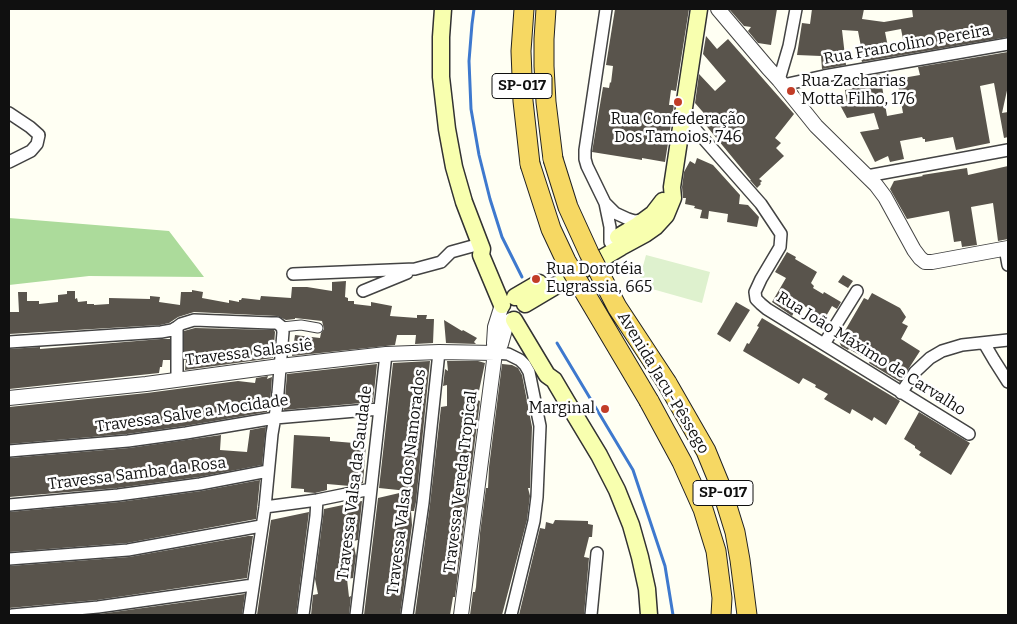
<!DOCTYPE html>
<meta charset="utf-8">
<style>
body{margin:0}
#map{position:relative;width:1017px;height:624px;overflow:hidden;background:#fffff3;font-family:Bitter,serif}
canvas{display:block}
.frame{position:absolute;inset:0;border:10px solid #101010;pointer-events:none}
</style>
<div id="map">
<canvas width="1017" height="624"></canvas>
<div class="frame"></div>
</div>
<script>
const g = document.querySelector('canvas').getContext('2d');
g.lineJoin = 'round';
function paint(path, color) { g.fillStyle = color; g.fill(path, 'evenodd'); }
const shape = rows => new Path2D(rows.map(r => 'M' + r).join(''));
function strokePath(path, color, width, dash) { g.strokeStyle = color; g.lineWidth = width; g.lineCap = dash ? 'butt' : 'round'; g.setLineDash(dash || []); g.stroke(path); }
function write(font, color, halo, rows, align = 'center') {
  g.font = font + ' Bitter,serif'; g.lineWidth = 5; g.setLineDash([]); g.textBaseline = 'middle'; g.strokeStyle = halo; g.fillStyle = color; for (const [text, x, y, turn = 0] of rows) {
    g.save(); g.translate(x, y); g.rotate((+turn || 0) * Math.PI / 180); g.textAlign = isNaN(turn) ? turn : align; if (halo) g.strokeText(text, 0, 0); g.fillText(text, 0, 0); g.restore();
  }
}
const forest = shape([
 [9,218,169,231,204,277,89,276,9,285]
]);
const pitch = shape([
 [646,255,710,272,702,303,638,285]
]);
const stream = shape([
 [474,9,472,24,469,61,471,109,479,155,490,199,502,237,522,277],
 [557,343,633,470,665,566,673,615]
]);
const building = shape([
 [615,9,689,9,676,91,671,90,669,105,674,105,665,162,642,158,642,160,592,152,603,87,609,88,610,82,611,83,613,66,606,65],
 [729,9,777,9,771,45,758,43,748,31,751,27,744,26],
 [812,9,864,9,862,19,884,22,913,17,912,9,1008,9,1008,37,862,62,861,58,863,57,858,31,842,30,846,65,822,69,821,56,797,55,802,23,810,24],
 [901,29,905,49,889,52,885,32],
 [706,36,717,49,728,39,794,114,775,138,781,143,776,148,784,156,759,179,762,181,760,183,761,184,757,188,750,180,751,180,704,123,709,119,695,103,699,74,715,91,726,81,703,54],
 [1008,52,1008,86,1002,113,1008,112,1008,137,1004,138,994,83,980,86,990,143,956,150,953,137,925,142,925,139,923,139,922,137,900,141,904,159,890,162,888,156,875,162,860,132,879,129,874,113,847,118,840,105,847,104,845,90,852,89,850,80,880,74,887,116,903,113,897,79,920,75,918,67],
 [697,158,713,165,740,195,739,204,748,205,759,217,757,227,727,222,728,214,709,211,708,219,700,218,702,210,694,208,695,206,685,204,686,198,683,198,682,187,684,172,690,161,695,164],
 [1008,166,1008,239,998,241,993,203,971,207,977,245,962,247,961,241,954,242,949,211,907,219,890,189,894,181,923,176,922,175,967,168,968,175],
 [787,252,796,257,795,259,817,272,811,283,814,286,813,288,823,294,824,292,841,302,837,309,832,306,825,318,799,303,792,316,772,302,786,278,775,272],
 [843,275,853,281,848,288,838,282],
 [346,281,345,297,348,298,348,301,354,301,354,304,371,306,371,302,392,306,390,316,417,318,417,315,427,315,426,319,434,319,433,343,415,344,416,335,397,335,395,345,292,356,295,335,320,338,321,333,324,329,322,321,295,318,295,319,286,320,277,316,194,312,178,317,169,323,160,325,9,334,9,312,19,312,18,292,27,292,27,301,39,301,39,304,58,302,58,295,67,294,67,291,75,291,75,299,77,298,78,302,87,301,87,304,94,304,94,305,109,304,109,298,150,299,150,296,160,297,159,302,180,305,181,292,192,292,192,290,203,292,202,298,229,303,229,300,239,302,239,300,241,300,242,298,260,300,261,296,291,298,292,287,307,287,332,291,332,282],
 [872,293,900,308,906,317,902,323,908,326,901,339,920,351,900,382,869,363,870,361,849,349,848,350,841,346,839,341,864,298,868,300],
 [736,302,750,310,730,342,717,334],
 [762,318,900,401,886,425,874,417,872,421,852,409,850,414,824,399,828,394,815,387,816,385,803,378,799,384,743,351,747,343,749,344,759,327,757,326],
 [444,320,462,331,463,330,477,338,474,342,476,344,446,343],
 [195,328,274,330,275,332,273,358,185,370,186,360,184,360,184,331],
 [161,339,170,339,170,360,163,360,162,367,160,367,159,373,9,389,9,349,40,347,40,349],
 [430,361,416,502,414,511,411,511,412,525,400,615,364,615,378,498,408,491,379,488,393,363],
 [447,361,478,361,485,363,477,400,480,401,455,597,453,597,450,615,415,615,430,504,441,407,447,406,447,385,443,386,445,369,448,371],
 [377,364,373,402,284,410,287,374],
 [502,364,512,365,518,368,522,375,532,427,530,488,528,488,530,496,527,520,502,615,470,615,473,592,475,592,476,587,480,533,486,488,488,488,489,467],
 [268,376,267,379,272,377,270,404,269,406,268,406,267,412,185,426,127,434,9,444,9,407,147,393,238,381,255,383,256,378],
 [919,412,970,443,951,475,919,455,921,452,915,448,915,446,904,439],
 [266,427,262,465,199,477,117,488,9,497,9,458,129,448,221,435,220,450,247,452,250,430],
 [294,435,330,437,330,441,366,444,363,483,350,486,327,484,327,490,315,493,304,492,304,489,291,488],
 [260,480,256,519,127,543,9,552,9,512,119,502,201,491],
 [362,501,358,540,353,541,356,556,353,578,347,579,349,597,351,596,349,615,311,615,313,595,318,594,315,579,324,509],
 [309,512,296,615,257,615,271,520],
 [555,520,588,521,588,524,593,525,592,537,589,537,584,557,589,558,584,615,519,615,540,528,545,529,546,522,553,524],
 [248,536,253,536,247,578,97,600,9,608,9,566,129,557],
 [245,594,242,615,90,615,99,614]
]);
const pedestrian = shape([
 [282,327,301,325,318,328]
]);
const minor = shape([
 [606,9,585,150,585,159,587,166,605,203,610,227,610,242],
 [779,80,789,46,796,9],
 [783,85,824,76,1008,44],
 [9,113,30,127,39,135,37,144,31,151,9,162],
 [682,122,695,129,761,204,781,234,780,247,761,279,755,292,756,299,761,304,767,309,969,434],
 [867,176,1008,150],
 [605,203,615,213,628,219,634,221,645,220],
 [1005,248,1008,265],
 [293,274,415,269,441,262,451,252,480,244],
 [363,291,407,273],
 [9,342,161,332,172,330,177,327,181,324,194,320,271,323,277,323,282,327,283,332,277,405,272,434,265,507,249,615],
 [984,343,994,360,1008,382],
 [824,344,857,291],
 [495,353,508,354,520,360,525,365,529,372,540,426,537,497,534,521,511,615],
 [177,380,177,327],
 [901,393,915,372,930,358,942,351,962,345,1008,340],
 [9,451,128,441,186,433,275,418,379,409],
 [9,505,118,495,200,484,268,471],
 [265,507,317,500,371,489],
 [9,559,128,550,261,526],
 [12,615,98,607,253,585],
 [303,615,316,516,317,500],
 [356,615,369,507,386,354],
 [407,615,423,503,439,352],
 [591,615,597,553]
]);
const tertiary = shape([
 [718,9,768,68,779,80,816,126,876,185,885,197,914,250,920,258,925,262,932,262,1008,248],
 [498,348,501,344,506,326,511,320],
 [9,398,146,384,280,366,386,354,439,352,495,353],
 [461,615,495,353,494,343,495,327,501,308]
]);
const secondary = shape([
 [443,9,441,37,441,77,447,129,454,167,464,202,482,249,481,255,502,305],
 [618,237,638,225,653,214,663,201],
 [515,297,539,283],
 [525,304,621,247,645,234,655,227,666,215,673,198,672,187,699,9],
 [514,320,547,375,554,380,567,402,599,455,617,490,631,525,640,557,647,589,649,615]
]);
const trunk = shape([
 [524,9,521,51,523,101,530,164],
 [546,9,544,39,544,66,546,102,553,159],
 [667,383,706,451,722,490,735,532,740,560,747,615],
 [649,401,682,462,703,509,716,551,722,598,721,615]
]);
const trunkBridge = shape([
 [553,159,568,207,589,253,617,307,667,383],
 [530,164,551,229,566,261,649,401]
]);
const markers = [
 [791,91,5,"#c23d27"],
 [678,102,5,"#c23d27"],
 [536,279,5,"#c23d27"],
 [605,409,5,"#c23d27"]
];
const shields = [
 [522,86,60],
 [723,493,60]
];
const shieldNames = [
 ["SP-017",522,86],
 ["SP-017",723,493]
];
const streetNames = [
 ["Rua Francolino Pereira",907,45,-10],
 ["Travessa Salassiê",249,353,-7],
 ["Rua João Máximo de Carvalho",871,354,32],
 ["Avenida Jacu-Pêssego",663,383,59],
 ["Travessa Salve a Mocidade",192,414,-8],
 ["Travessa Samba da Rosa",137,474,-7],
 ["Travessa Valsa dos Namorados",407,482,-83],
 ["Travessa Vereda Tropical",461,482,-83],
 ["Travessa Valsa da Saudade",355,483,-83]
];
const poiNames = [
 ["Rua Zacharias",801,82],
 ["Motta Filho, 176",801,100],
 ["Rua Confederação",678,120,"center"],
 ["Dos Tamoios, 746",678,138,"center"],
 ["Rua Dorotéia",546,270],
 ["Eugrassia, 665",546,288],
 ["Marginal",595,409,"right"]
];
paint(forest, '#acdb9b');
paint(pitch, '#def1ce');
strokePath(stream, '#3e79ce', 3);
paint(building, '#59544c');
strokePath(pedestrian, '#434343', 11);
strokePath(minor, '#434343', 14);
strokePath(tertiary, '#434343', 16);
strokePath(secondary, '#323232', 19);
strokePath(trunk, '#212121', 21);
strokePath(pedestrian, '#fff', 9);
strokePath(minor, '#fff', 11);
strokePath(tertiary, '#fff', 14);
strokePath(secondary, '#f8ffaf', 16);
strokePath(trunk, '#f6d863', 19);
strokePath(trunkBridge, '#212121', 21, []);
strokePath(trunkBridge, '#f6d863', 19);
for (const [x, y, r, color] of markers) { const dot = new Path2D(); dot.arc(x, y, r, 0, 2 * Math.PI); g.fillStyle = color; g.fill(dot); strokePath(dot, '#fff', 2); }
for (const [x, y, w] of shields) { const box = new Path2D(); box.roundRect(x - w / 2, y - 12.5, w, 25, 4); g.fillStyle = '#fff'; g.fill(box); strokePath(box, '#101010', 1); }
write('bold 15px', '#101010', null, shieldNames);
write('16px', '#101010', '#fff', streetNames);
write('16px', '#101010', '#fff', poiNames, 'left');
</script>
